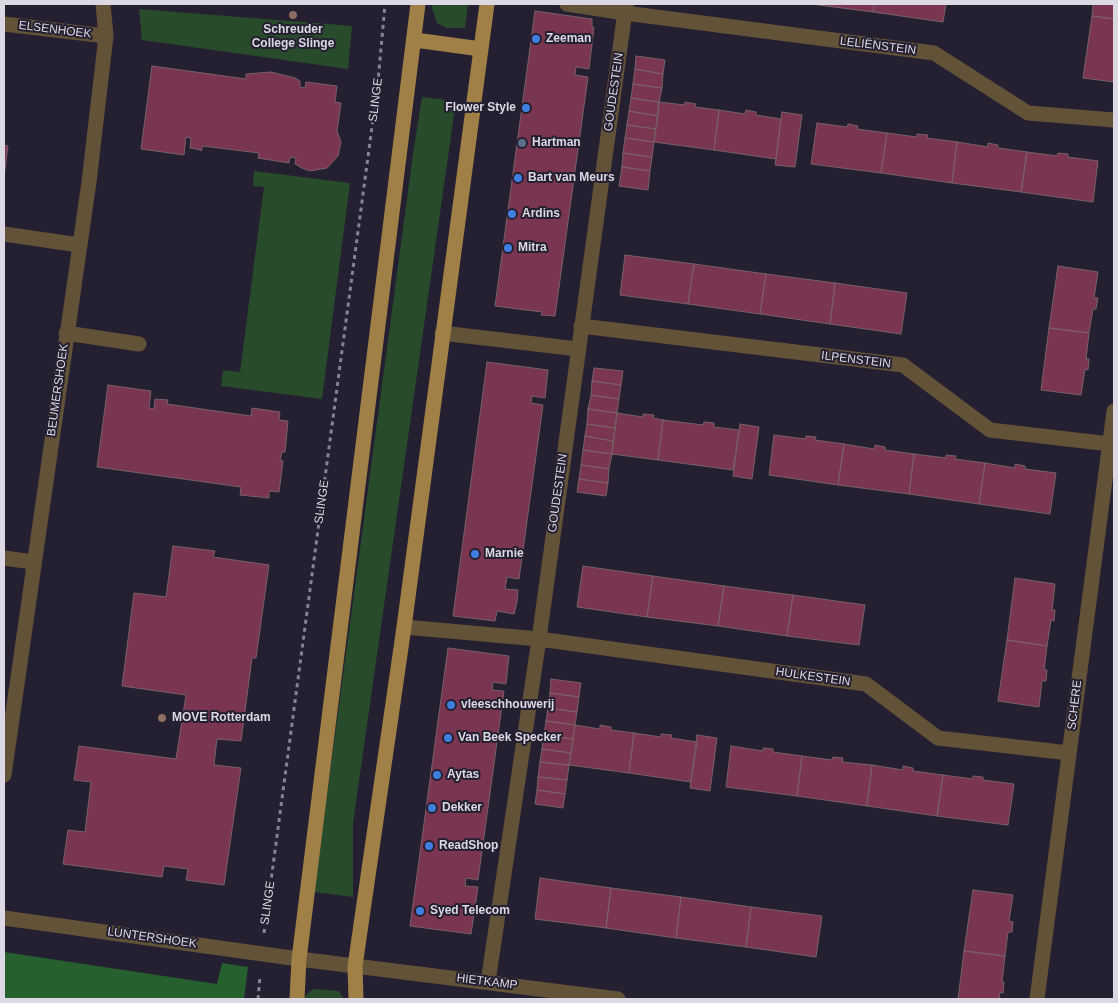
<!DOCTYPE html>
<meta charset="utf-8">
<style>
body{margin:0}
#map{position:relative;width:1118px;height:1003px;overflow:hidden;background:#252031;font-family:Arial,sans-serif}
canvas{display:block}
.frame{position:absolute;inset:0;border:5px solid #dcd9e5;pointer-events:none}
</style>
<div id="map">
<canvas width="1118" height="1003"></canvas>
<div class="frame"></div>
</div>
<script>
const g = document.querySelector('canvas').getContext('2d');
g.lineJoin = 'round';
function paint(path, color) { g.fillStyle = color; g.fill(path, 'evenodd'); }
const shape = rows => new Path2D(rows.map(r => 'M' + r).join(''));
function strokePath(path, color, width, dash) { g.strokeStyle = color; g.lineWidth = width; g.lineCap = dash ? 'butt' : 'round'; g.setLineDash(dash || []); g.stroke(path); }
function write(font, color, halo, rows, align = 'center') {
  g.font = font + ' Arial,sans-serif'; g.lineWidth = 4; g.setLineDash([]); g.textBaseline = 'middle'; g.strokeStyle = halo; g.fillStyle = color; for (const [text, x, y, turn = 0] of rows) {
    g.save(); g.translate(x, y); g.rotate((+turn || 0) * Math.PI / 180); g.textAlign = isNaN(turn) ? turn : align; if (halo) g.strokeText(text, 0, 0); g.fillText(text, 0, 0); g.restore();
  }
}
const green = shape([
 [432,4,468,4,465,28,447,28,437,23,432,8],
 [139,9,352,26,348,69,142,40],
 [422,97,456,101,353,823,353,897,314,892,413,154],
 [254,171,350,183,322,399,221,386,223,370,240,372,264,187,253,186],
 [314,989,339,991,344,999,303,999,309,992]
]);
const forest = shape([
 [4,952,217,984,222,963,248,967,244,999,4,999]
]);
const building = shape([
 [811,4,874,4,873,12,811,4],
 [874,4,946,4,943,22,873,12,874,4],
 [1093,4,1114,4,1114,19,1092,16,1093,4],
 [535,11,592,19,592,27,594,27,589,69,576,67,575,75,588,77,555,316,541,315,542,312,495,306,535,11],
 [1092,16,1114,19,1114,82,1083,78,1092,16],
 [636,56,665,60,663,74,635,69,636,56],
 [152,66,246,79,246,74,271,72,295,78,300,81,300,87,305,88,306,82,337,86,335,102,341,103,337,131,341,142,338,156,327,168,310,171,302,168,295,164,296,158,290,157,289,163,258,158,259,153,203,146,201,151,201,150,190,148,191,138,186,137,184,155,141,149,152,66],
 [635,69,663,74,662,88,633,84,635,69],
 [633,84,662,88,659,102,631,98,633,84],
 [631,98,659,102,658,116,629,111,631,98],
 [659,102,685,105,685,102,696,104,695,107,719,110,714,150,654,142,659,102],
 [719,110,745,114,746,110,756,112,756,115,781,119,776,159,714,150,719,110],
 [629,111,658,116,656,129,627,125,629,111],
 [782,112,802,115,795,167,775,165,782,112],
 [817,123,847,127,848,124,858,126,857,129,887,133,881,173,811,164,817,123],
 [627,125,656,129,654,142,625,138,627,125],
 [887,133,917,137,917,134,928,135,927,138,957,142,952,183,881,173,887,133],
 [625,138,654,142,652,157,623,153,625,138],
 [957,142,988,147,988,143,998,145,998,148,1027,152,1021,192,952,183,957,142],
 [4,145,8,146,4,177,4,145],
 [1027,152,1057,156,1058,153,1068,154,1068,157,1098,161,1093,202,1021,192,1027,152],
 [623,153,652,157,650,171,622,167,623,153],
 [622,167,650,171,648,190,619,186,622,167],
 [625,255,694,264,688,304,620,295,625,255],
 [694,264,766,274,760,314,688,304,694,264],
 [1058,266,1098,272,1094,298,1098,298,1096,309,1093,309,1089,333,1049,328,1058,266],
 [766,274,835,283,830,324,760,314,766,274],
 [835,283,907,293,901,334,830,324,835,283],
 [1049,328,1089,333,1086,359,1089,359,1088,370,1085,369,1081,395,1041,390,1049,328],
 [487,362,548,370,545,398,532,396,531,403,543,405,519,579,507,577,505,589,518,590,517,602,514,614,497,611,495,621,453,616,487,362],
 [594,368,623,371,621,385,592,381,594,368],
 [592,381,621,385,619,399,591,395,592,381],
 [108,385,151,391,149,408,154,409,155,399,168,400,167,404,251,416,252,408,280,412,279,420,288,421,285,452,282,452,280,461,283,461,279,492,269,491,269,498,240,495,241,487,97,467,108,385],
 [591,395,619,399,617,413,588,409,591,395],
 [588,409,617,413,615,428,587,424,588,409],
 [617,413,643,417,643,414,654,415,653,418,663,420,658,460,612,454,617,413],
 [663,420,703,425,704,422,714,423,714,427,739,430,733,470,658,460,663,420],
 [587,424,615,428,613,441,585,436,587,424],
 [740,424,759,427,752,479,733,476,740,424],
 [774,435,805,439,806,436,816,437,815,440,844,444,838,485,769,475,774,435],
 [585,436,613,441,612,454,583,450,585,436],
 [844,444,874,449,875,445,885,447,885,450,914,454,909,494,838,485,844,444],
 [583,450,612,454,609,469,581,465,583,450],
 [914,454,946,458,946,455,956,456,955,459,985,463,979,504,909,494,914,454],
 [985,463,1015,468,1015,464,1025,466,1025,469,1056,473,1050,514,979,504,985,463],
 [581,465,609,469,608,483,579,479,581,465],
 [579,479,608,483,606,496,577,492,579,479],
 [173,546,215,551,213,557,269,565,256,658,252,658,241,741,217,739,214,765,241,768,224,885,186,880,188,869,164,866,162,877,63,864,68,830,85,832,91,782,74,780,79,746,176,759,186,695,122,686,134,593,166,597,173,546],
 [583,566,653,576,647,617,577,607,583,566],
 [653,576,724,586,718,626,647,617,653,576],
 [1015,578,1055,584,1052,610,1055,610,1054,621,1051,620,1047,646,1007,640,1015,578],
 [724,586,793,595,787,636,718,626,724,586],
 [793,595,865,605,859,645,787,636,793,595],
 [1007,640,1047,646,1044,670,1047,670,1046,681,1042,681,1039,707,998,701,1007,640],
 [448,648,509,656,506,684,493,682,492,690,504,691,478,880,466,878,465,886,478,887,471,934,410,926,448,648],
 [551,679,581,683,579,697,550,693,551,679],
 [550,693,579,697,577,712,548,708,550,693],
 [548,708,577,712,575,725,546,721,548,708],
 [546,721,575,725,573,739,544,735,546,721],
 [575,725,600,729,600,725,611,727,611,730,634,733,629,773,569,765,575,725],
 [634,733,661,737,661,734,672,735,671,738,697,742,691,782,629,773,634,733],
 [544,735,573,739,571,753,542,749,544,735],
 [697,735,717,738,710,791,690,788,697,735],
 [731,746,763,751,763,748,773,749,773,752,802,756,797,796,726,787,731,746],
 [542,749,571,753,569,765,540,762,542,749],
 [802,756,832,760,833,757,843,758,842,762,872,765,867,806,797,796,802,756],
 [540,762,569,765,567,780,538,777,540,762],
 [872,765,903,770,903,766,913,768,913,771,943,775,937,816,867,806,872,765],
 [943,775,973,779,973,776,983,777,983,780,1014,784,1008,825,937,816,943,775],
 [538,777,567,780,565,794,537,790,538,777],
 [537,790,565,794,563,808,535,804,537,790],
 [540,878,611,888,606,928,535,919,540,878],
 [611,888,681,897,676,938,606,928,611,888],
 [973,890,1013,895,1009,921,1013,922,1012,932,1008,932,1005,956,964,951,973,890],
 [681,897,751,907,746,947,676,938,681,897],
 [751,907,822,916,816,957,746,947,751,907],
 [964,951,1005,956,1002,982,1004,982,1003,993,1000,992,999,999,958,999,964,951]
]);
const path = shape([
 [264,933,378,82,385,4],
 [258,999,260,976]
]);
const minor = shape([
 [567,4,625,13,934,53,1028,113,1114,120],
 [4,24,106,36],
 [4,234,79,245],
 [581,326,903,365,990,430,1110,444],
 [66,333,139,344],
 [442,333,578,349],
 [4,558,33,562],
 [404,627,539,639,866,684,938,738,1069,753],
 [4,775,89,182,106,36,103,4],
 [4,918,299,959,618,999],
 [488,982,539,639,626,4],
 [1037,999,1114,411]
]);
const major = shape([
 [415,40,481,49],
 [297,999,299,959,418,4],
 [356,999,355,966,404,627,487,4]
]);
const markers = [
 [293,15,5,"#8d6e63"],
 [536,39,5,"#3f7fe0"],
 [526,108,5,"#3f7fe0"],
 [522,143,5,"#5c6f8a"],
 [518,178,5,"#3f7fe0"],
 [512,214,5,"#3f7fe0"],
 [508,248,5,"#3f7fe0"],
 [475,554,5,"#3f7fe0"],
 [451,705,5,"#3f7fe0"],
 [162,718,5,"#8d6e63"],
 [448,738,5,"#3f7fe0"],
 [437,775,5,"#3f7fe0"],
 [432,808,5,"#3f7fe0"],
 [429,846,5,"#3f7fe0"],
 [420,911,5,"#3f7fe0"]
];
const streetNames = [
 ["ELSENHOEK",55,30,7],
 ["LELIËNSTEIN",878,46,7],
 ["GOUDESTEIN",614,92,-82],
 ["SLINGE",376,100,-83],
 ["ILPENSTEIN",856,360,7],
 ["BEUMERSHOEK",58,390,-82],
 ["GOUDESTEIN",558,493,-82],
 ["SLINGE",322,502,-82],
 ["HULKESTEIN",813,677,8],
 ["SCHERE",1075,705,-83],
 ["SLINGE",268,903,-82],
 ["LUNTERSHOEK",152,938,8],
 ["HIETKAMP",487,982,7]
];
const poiNames = [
 ["Schreuder",293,30,"center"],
 ["College Slinge",293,44,"center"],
 ["Zeeman",546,39],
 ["Flower Style",516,108,"right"],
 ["Hartman",532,143],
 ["Bart van Meurs",528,178],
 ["Ardins",522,214],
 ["Mitra",518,248],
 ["Marnie",485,554],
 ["vleeschhouwerij",461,705],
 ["MOVE Rotterdam",172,718],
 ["Van Beek Specker",458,738],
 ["Aytas",447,775],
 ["Dekker",442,808],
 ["ReadShop",439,846],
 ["Syed Telecom",430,911]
];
paint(green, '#284b2c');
paint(forest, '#26602f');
paint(building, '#7a3650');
strokePath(building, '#786067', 1);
strokePath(path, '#878392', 3, [4, 4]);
strokePath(minor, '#625238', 15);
strokePath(major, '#a08047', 15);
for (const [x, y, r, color] of markers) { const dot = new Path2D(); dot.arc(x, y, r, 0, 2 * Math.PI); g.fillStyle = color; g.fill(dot); strokePath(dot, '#252031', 2); }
write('12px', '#dcd9e5', '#252031', streetNames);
write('bold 12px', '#dcd9e5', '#252031', poiNames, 'left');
</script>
